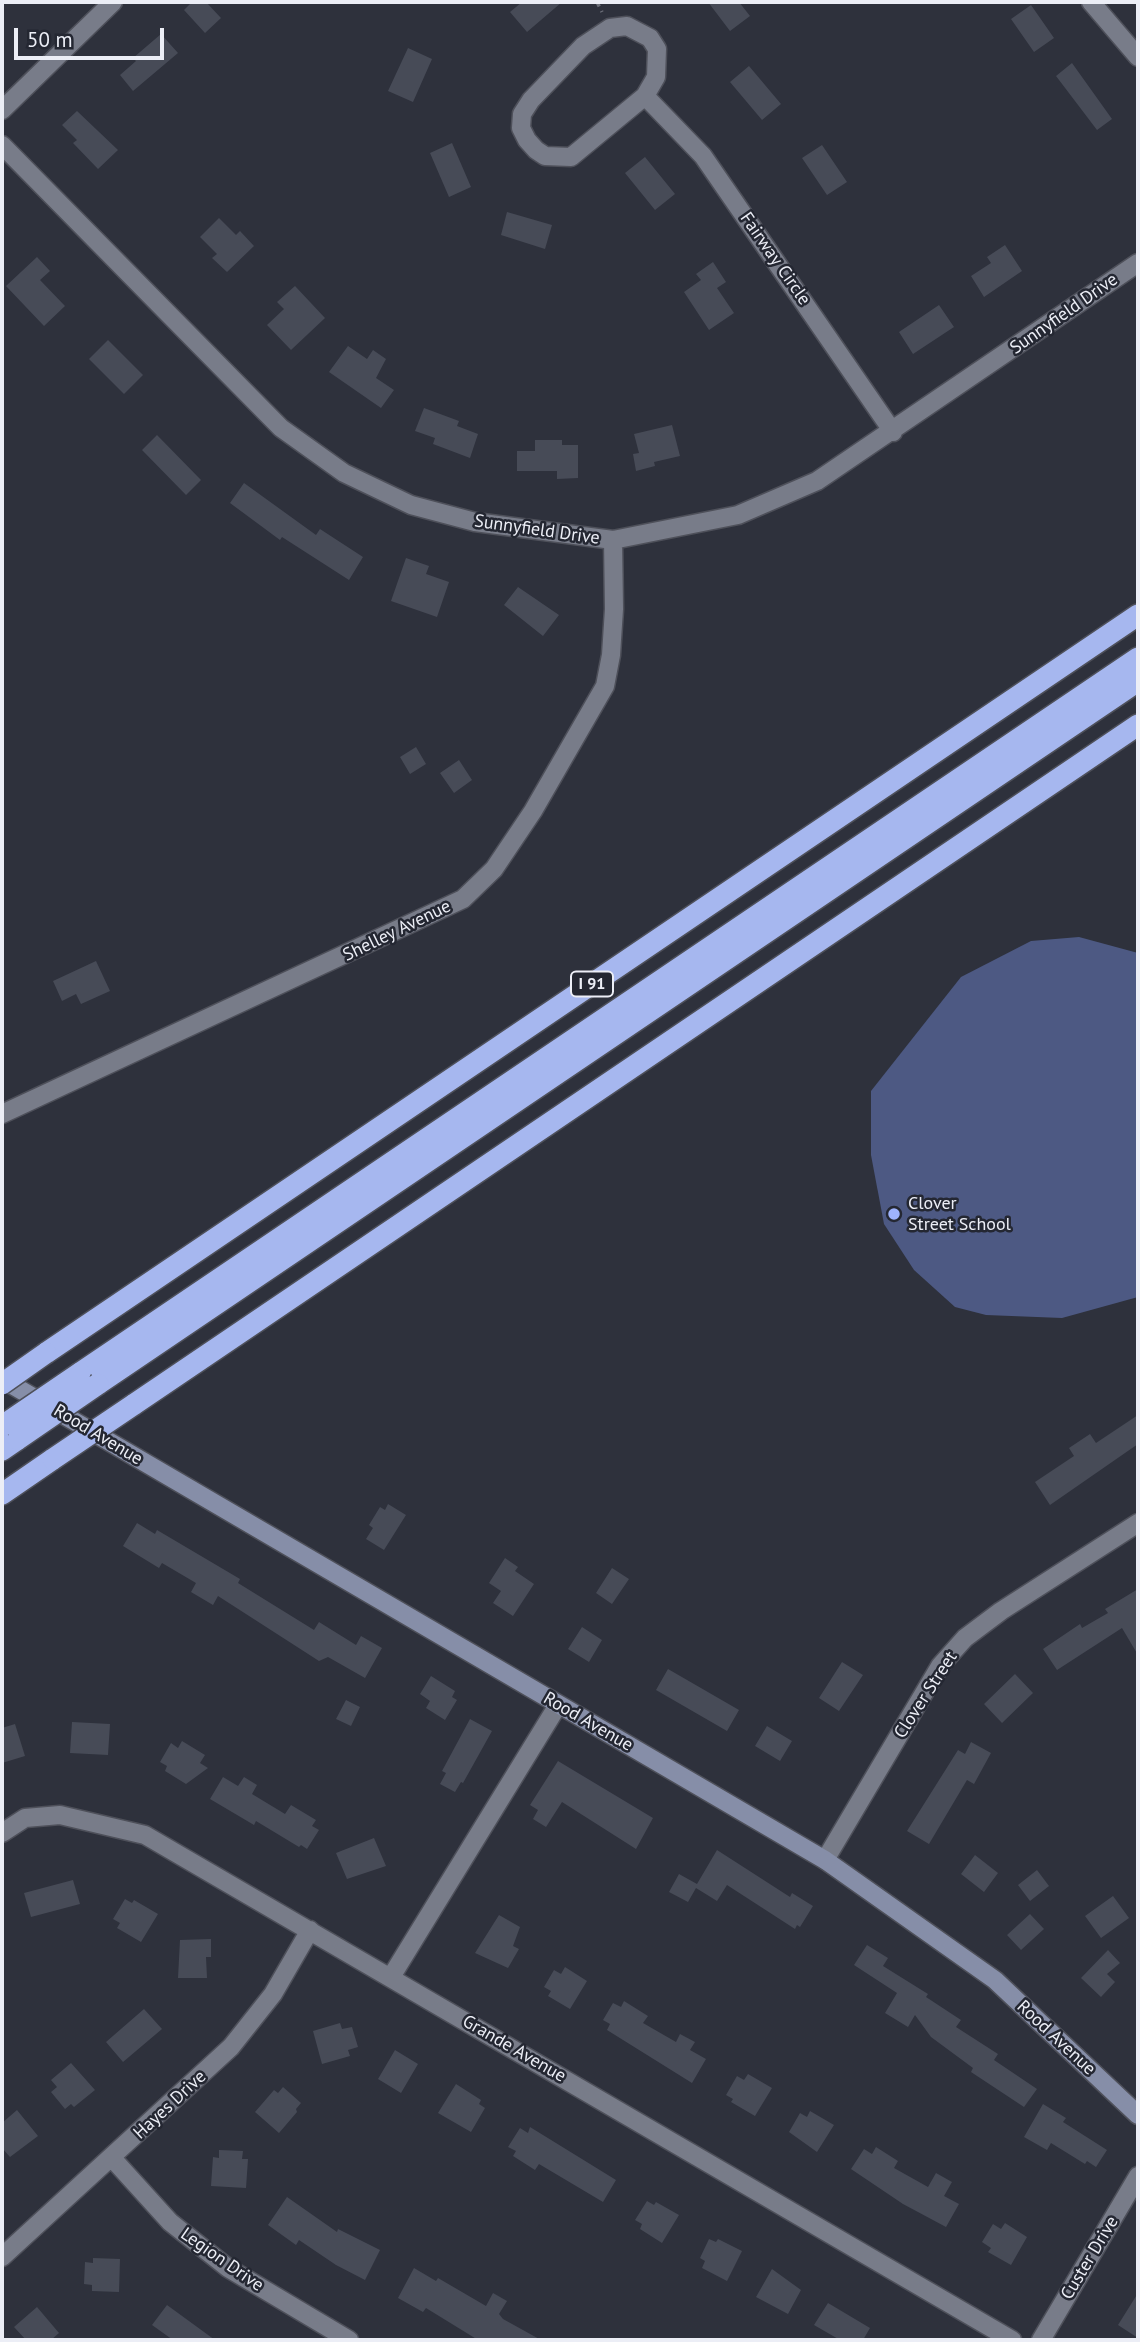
<!DOCTYPE html>
<style>
body{margin:0}
#map{position:relative;width:1140px;height:2342px;overflow:hidden;background:#2e313c;font-family:"PT Sans",sans-serif}
canvas{display:block}
.frame{position:absolute;inset:0;border:4px solid #eceef6;pointer-events:none}
.scale{position:absolute;left:14px;top:28px;width:150px;height:32px;box-sizing:border-box;border:4px solid #eceef6;border-top:0;padding-left:9px;font-size:21px;line-height:24px;white-space:nowrap;color:#eceef6;-webkit-text-stroke:5px #242732;paint-order:stroke}
</style>
<div id="map">
<canvas width="1140" height="2342"></canvas>
<div class="frame"></div>
<div class="scale">50 m</div>
</div>
<script>
const g = document.querySelector('canvas').getContext('2d');
g.lineJoin = 'round';
function paint(path, color) { g.fillStyle = color; g.fill(path, 'evenodd'); }
const shape = rows => new Path2D(rows.map(r => 'M' + r).join(''));
function strokePath(path, color, width, dash) { g.strokeStyle = color; g.lineWidth = width; g.lineCap = dash ? 'butt' : 'round'; g.setLineDash(dash || []); g.stroke(path); }
function write(font, color, halo, rows, align = 'center') {
  g.font = font + ' "PT Sans",sans-serif'; g.lineWidth = 5; g.setLineDash([]); g.textBaseline = 'middle'; g.strokeStyle = halo; g.fillStyle = color; for (const [text, x, y, turn = 0] of rows) {
    g.save(); g.translate(x, y); g.rotate((+turn || 0) * Math.PI / 180); g.textAlign = isNaN(turn) ? turn : align; if (halo) g.strokeText(text, 0, 0); g.fillText(text, 0, 0); g.restore();
  }
}
const green = shape([
 [1079,937,1138,953,1138,1297,1062,1318,986,1315,955,1307,914,1270,884,1224,871,1155,871,1091,961,977,1031,941]
]);
const building = shape([
 [192,2,206,2,221,18,205,33,184,10],
 [522,2,562,2,527,32,510,12],
 [708,2,739,2,750,16,730,31],
 [1031,5,1054,38,1034,52,1011,19],
 [161,34,178,53,133,91,120,75,136,61,133,58],
 [408,48,432,59,413,102,388,91],
 [1072,63,1112,119,1097,130,1056,76],
 [749,66,781,104,762,120,730,82],
 [77,111,118,150,98,169,73,143,77,140,62,125],
 [452,143,471,187,449,197,430,153],
 [822,145,847,182,827,195,802,158],
 [645,157,675,194,655,210,625,173],
 [507,212,552,225,545,249,501,235],
 [219,218,236,235,240,231,254,246,227,272,212,258,217,254,200,237],
 [1005,245,1022,271,984,297,971,276,991,263,987,257],
 [37,257,50,271,40,280,65,306,44,326,6,286],
 [713,262,726,282,717,288,734,313,709,330,684,292,701,280,696,274],
 [295,286,325,318,291,350,267,325,284,309,277,302],
 [939,305,954,327,913,354,899,332],
 [108,340,143,375,124,394,89,359],
 [348,346,367,359,373,350,386,359,376,378,394,390,381,408,329,372],
 [424,408,459,421,457,426,478,434,470,458,433,444,435,438,415,431],
 [672,425,680,456,654,462,655,466,636,471,633,454,639,453,634,434],
 [157,435,201,480,186,495,142,450],
 [535,440,562,440,562,445,578,445,578,478,557,479,557,471,517,471,517,451,535,451],
 [244,483,316,535,320,529,363,557,349,580,282,537,280,540,230,503],
 [406,558,429,566,426,574,449,582,437,617,391,601],
 [518,587,559,615,543,636,504,605],
 [416,747,426,764,410,774,400,757],
 [459,760,472,780,454,793,440,773],
 [96,961,110,991,81,1004,76,994,62,1001,53,981],
 [1138,1415,1138,1444,1050,1505,1035,1482,1074,1456,1069,1448,1090,1434,1096,1443],
 [388,1504,406,1515,384,1550,366,1539,373,1528,369,1525,380,1507,385,1510],
 [137,1523,155,1534,157,1530,240,1579,238,1583,314,1630,319,1622,356,1645,361,1636,382,1648,365,1678,328,1657,319,1661,218,1596,213,1605,191,1592,196,1583,162,1563,159,1568,123,1546],
 [505,1558,518,1567,515,1571,534,1584,513,1616,493,1603,501,1591,489,1583],
 [612,1568,629,1579,612,1604,596,1593],
 [1138,1589,1138,1655,1122,1628,1057,1670,1043,1649,1080,1624,1082,1628,1108,1613,1105,1609],
 [582,1627,602,1640,589,1662,568,1649],
 [842,1662,863,1675,839,1711,819,1698],
 [668,1669,739,1710,727,1731,656,1690],
 [1015,1674,1033,1693,1002,1723,984,1704],
 [431,1676,455,1691,452,1697,457,1700,445,1720,426,1708,430,1701,420,1694],
 [346,1700,360,1707,351,1726,336,1719],
 [470,1719,492,1731,463,1783,461,1782,455,1792,440,1784,446,1773,442,1771],
 [72,1722,110,1724,108,1755,70,1753],
 [15,1724,25,1756,2,1763,2,1728],
 [767,1726,792,1741,780,1761,755,1746],
 [182,1741,205,1755,200,1763,208,1768,186,1784,165,1771,167,1766,160,1762,171,1743,178,1748],
 [971,1742,991,1753,974,1784,967,1780,929,1844,907,1831,958,1750,965,1754],
 [558,1761,653,1818,636,1849,562,1802,546,1827,533,1819,538,1810,530,1805],
 [223,1777,238,1786,244,1777,257,1785,252,1794,285,1814,291,1805,316,1820,312,1826,319,1830,307,1849,301,1845,299,1847,256,1821,254,1825,210,1799],
 [374,1838,386,1866,347,1879,336,1853],
 [717,1850,790,1897,792,1893,813,1906,800,1927,797,1925,795,1929,727,1885,717,1901,696,1888,688,1902,669,1892,679,1874,697,1884],
 [975,1855,998,1873,984,1892,961,1874],
 [1037,1870,1049,1886,1030,1901,1018,1885],
 [73,1880,80,1904,31,1917,24,1893],
 [1113,1896,1129,1918,1101,1938,1085,1916],
 [125,1899,132,1903,134,1900,158,1914,141,1942,117,1928,120,1923,113,1919],
 [1030,1914,1044,1929,1021,1950,1007,1935],
 [499,1915,520,1927,513,1946,519,1949,508,1968,475,1953],
 [211,1939,211,1957,206,1957,207,1978,178,1978,180,1940],
 [867,1945,888,1958,883,1966,928,1994,926,1997,961,2020,956,2027,998,2054,994,2060,1037,2089,1024,2107,971,2072,973,2068,931,2037,915,2015,908,2027,885,2013,897,1993,854,1965],
 [1108,1950,1120,1963,1107,1974,1115,1982,1101,1997,1081,1978],
 [565,1967,587,1981,570,2009,548,1996,551,1991,544,1987,554,1970,561,1974],
 [624,2001,648,2016,643,2023,676,2042,680,2034,695,2042,690,2050,706,2059,692,2083,607,2030,610,2024,603,2020,613,2003,621,2007],
 [144,2009,162,2029,123,2062,106,2042],
 [340,2023,342,2029,352,2027,358,2047,348,2050,350,2056,322,2064,313,2031],
 [395,2050,418,2064,401,2093,378,2079],
 [71,2063,95,2090,74,2107,71,2104,65,2109,51,2092,57,2087,51,2080],
 [748,2074,772,2088,755,2116,731,2102,733,2099,726,2095,737,2076,744,2080],
 [456,2084,481,2100,479,2104,485,2108,471,2132,438,2113],
 [283,2087,301,2103,296,2109,297,2112,279,2133,255,2112,274,2090,278,2093],
 [1043,2104,1066,2118,1063,2122,1107,2150,1096,2167,1087,2161,1085,2164,1051,2143,1047,2150,1024,2137],
 [17,2110,38,2136,10,2157,2,2148,2,2123],
 [810,2111,834,2125,817,2152,789,2132,800,2113,807,2117],
 [530,2127,616,2180,603,2202,539,2164,535,2170,513,2156,516,2151,508,2147,520,2128,528,2133],
 [876,2147,898,2161,894,2168,928,2187,936,2173,952,2182,944,2196,959,2204,946,2227,903,2204,851,2169,864,2149,872,2154],
 [219,2150,243,2151,242,2159,248,2159,246,2188,211,2186,213,2157,219,2158],
 [287,2197,337,2232,338,2229,380,2250,365,2280,336,2265,299,2240,296,2245,268,2225],
 [647,2201,654,2205,656,2202,679,2215,662,2243,640,2229,642,2224,635,2220],
 [1005,2223,1027,2237,1011,2265,988,2252,991,2248,982,2242,993,2224,1001,2229],
 [709,2239,716,2242,718,2239,742,2251,727,2281,702,2268,705,2261,700,2258],
 [93,2258,120,2259,119,2292,92,2291,92,2285,84,2284,85,2262,93,2263],
 [414,2268,436,2281,438,2278,486,2306,493,2293,507,2301,499,2314,503,2319,541,2340,478,2340,426,2308,423,2312,398,2298],
 [772,2269,801,2290,788,2314,756,2297],
 [1138,2293,1138,2338,1118,2325],
 [828,2303,870,2328,863,2340,840,2340,814,2325],
 [167,2305,215,2340,173,2340,152,2325],
 [37,2307,59,2333,51,2340,26,2340,14,2327]
]);
const path = shape([
 [597,2,602,12]
]);
const street = shape([
 [1091,2,1138,57],
 [627,26,650,38,657,49,656,77,645,96,571,157,545,156,536,150,527,140,521,128,522,114,531,100,583,46,610,28,627,26],
 [645,96,703,156,893,432],
 [2,110,113,2],
 [2,145,281,428,344,473,411,505,475,522,613,540,738,515,817,481,1138,263],
 [2,1114,463,899,494,869,533,811,605,686,611,655,614,609,613,540],
 [2,1833,25,1818,60,1815,145,1835,1012,2340],
 [825,1860,940,1666,965,1638,1001,1611,1138,1523],
 [391,1977,558,1705],
 [112,2158,170,2222,228,2268,349,2340],
 [2,2257,231,2047,273,1994,310,1930],
 [1041,2340,1138,2176]
]);
const secondary = shape([
 [2,1379,825,1860,995,1980,1138,2115]
]);
const highway = shape([
 [46,1353,1138,615],
 [80,1373,1138,658],
 [98,1384,1138,681],
 [133,1405,1138,725],
 [2,1450,18,1439],
 [2,1494,53,1459]
]);
const highwayBridge = shape([
 [2,1384,46,1353],
 [2,1426,80,1373],
 [18,1439,98,1384],
 [53,1459,133,1405]
]);
const markers = [
 [894,1214,7,"#9eb3fd"]
];
const shields = [
 [592,984,42]
];
const shieldNames = [
 ["I 91",592,984]
];
const streetNames = [
 ["Fairway Circle",775,259,55],
 ["Sunnyfield Drive",1064,314,-35],
 ["Sunnyfield Drive",537,530,8],
 ["Shelley Avenue",397,931,-26],
 ["Rood Avenue",98,1435,31],
 ["Clover Street",926,1695,-57],
 ["Rood Avenue",588,1722,30],
 ["Rood Avenue",1056,2038,43],
 ["Grande Avenue",514,2049,30],
 ["Hayes Drive",170,2105,-43],
 ["Custer Drive",1090,2258,-59],
 ["Legion Drive",222,2260,35]
];
const poiNames = [
 ["Clover",908,1204],
 ["Street School",908,1225]
];
paint(green, '#4d5983');
paint(building, '#474b57');
strokePath(street, '#4e505a', 21);
strokePath(secondary, '#4e505a', 21);
strokePath(highway, '#4e505a', 24);
strokePath(path, '#6d707a', 3.5, [5, 5]);
strokePath(street, '#787c89', 18);
strokePath(secondary, '#868ea8', 18);
strokePath(highway, '#a6b7ef', 21);
strokePath(highwayBridge, '#4e505a', 24, []);
strokePath(highwayBridge, '#a6b7ef', 21);
for (const [x, y, r, color] of markers) { const dot = new Path2D(); dot.arc(x, y, r, 0, 2 * Math.PI); g.fillStyle = color; g.fill(dot); strokePath(dot, '#242732', 2.5); }
for (const [x, y, w] of shields) { const box = new Path2D(); box.roundRect(x - w / 2, y - 12.5, w, 25, 5); g.fillStyle = '#242732'; g.fill(box); strokePath(box, '#eceef6', 2); }
write('bold 16px', '#eceef6', null, shieldNames);
write('18px', '#eceef6', '#242732', streetNames);
write('18px', '#eceef6', '#242732', poiNames, 'left');
</script>
